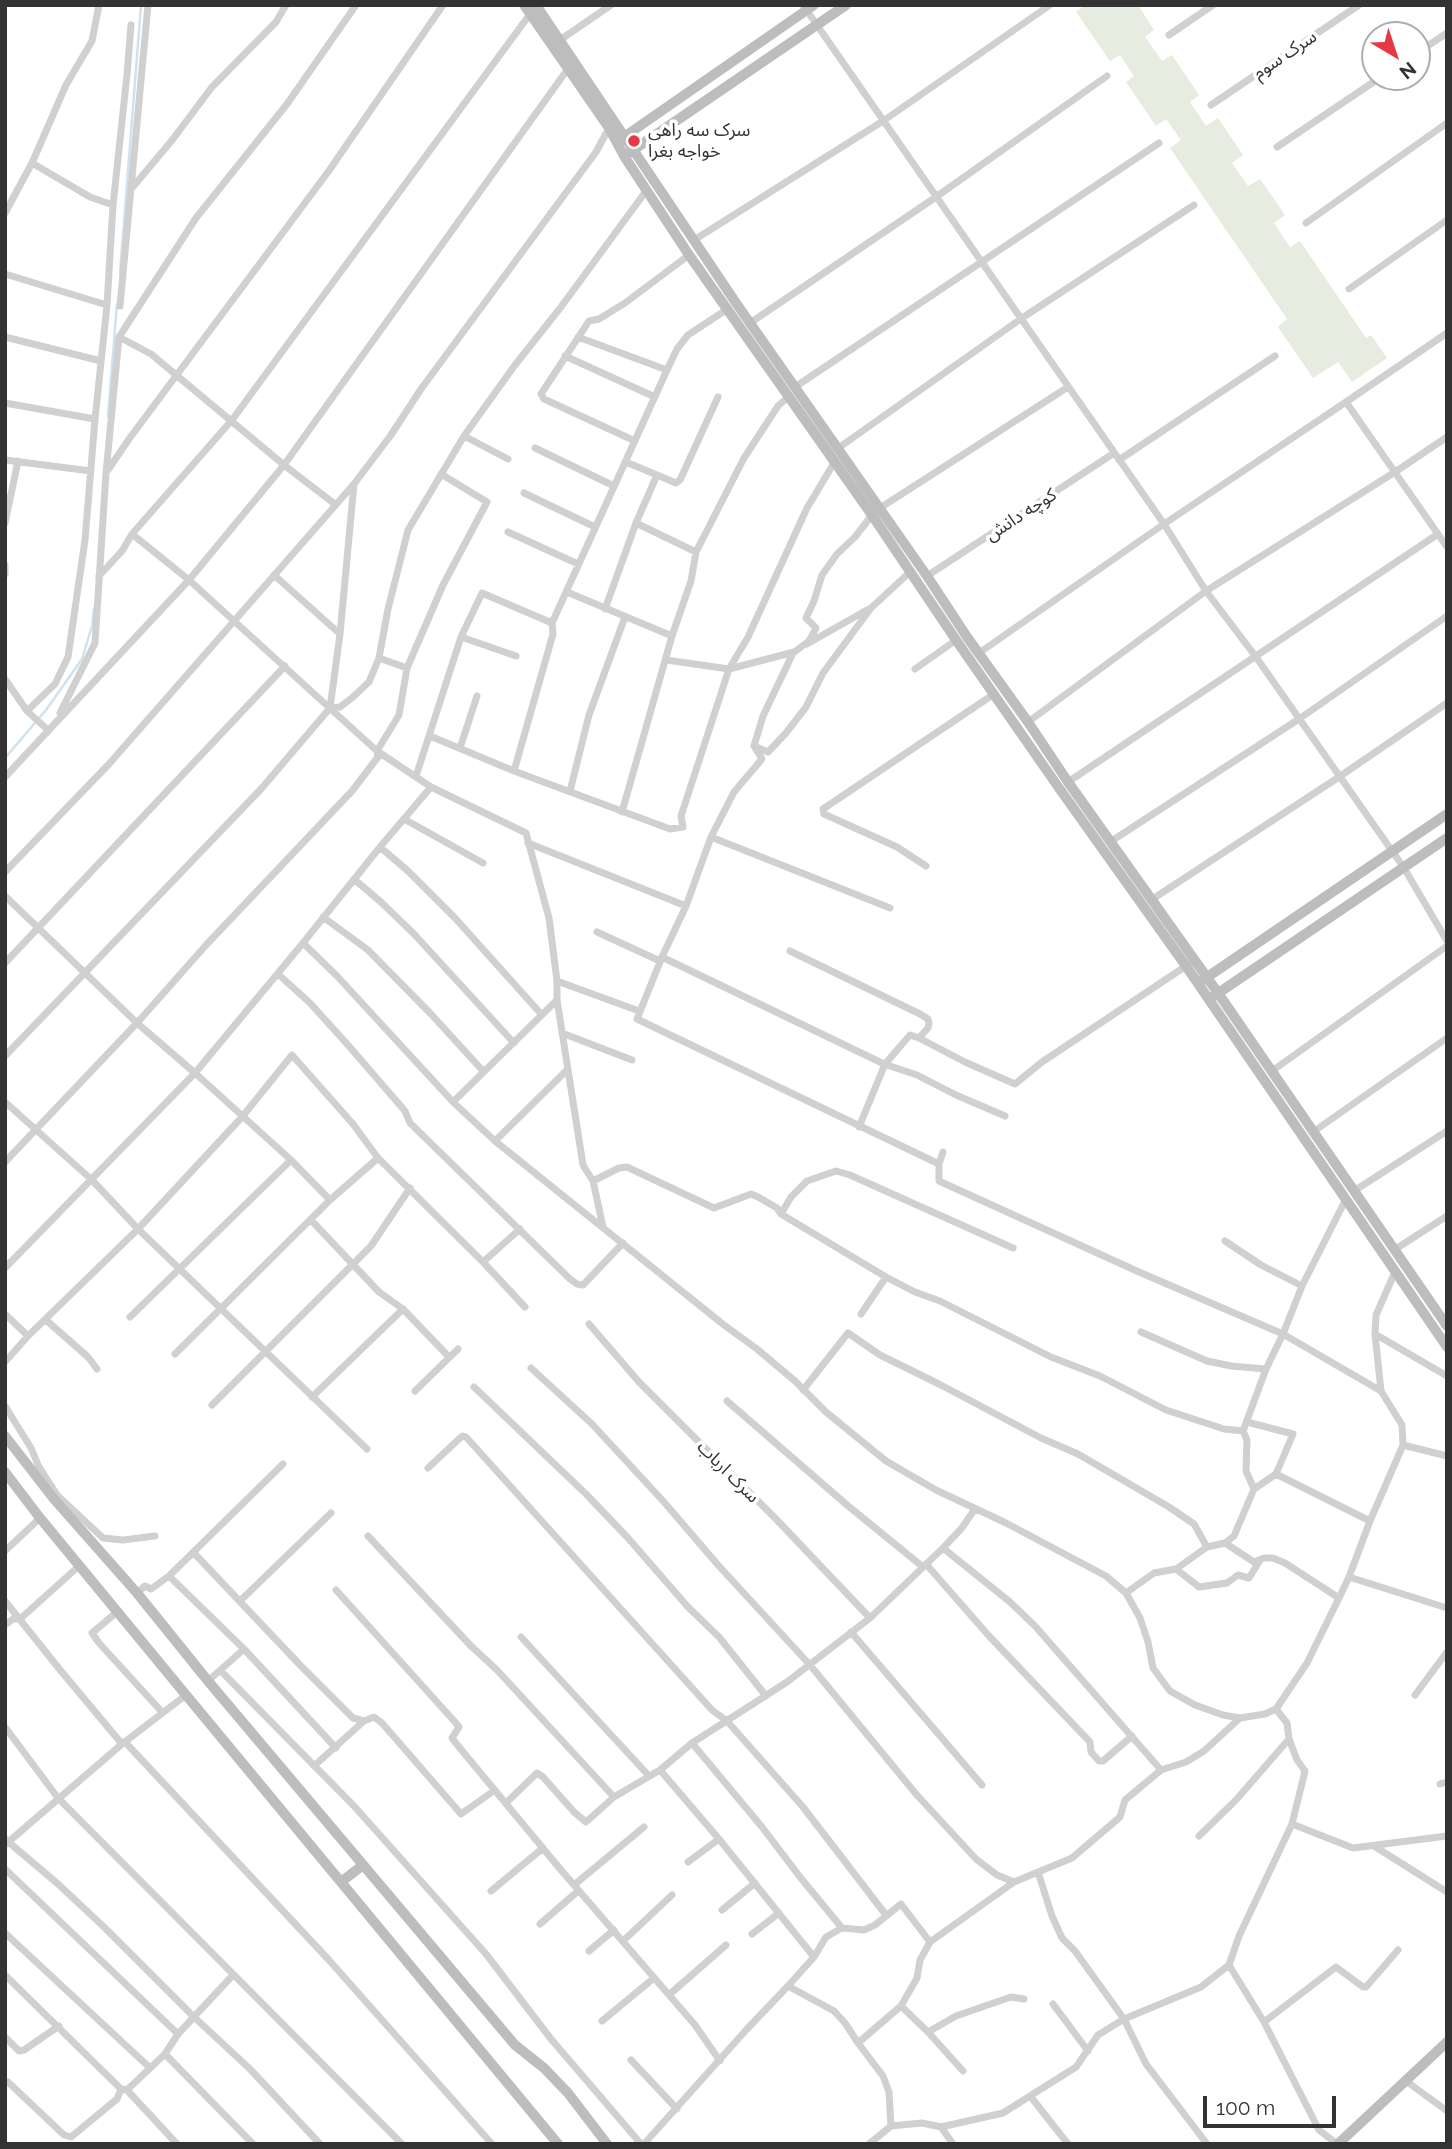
<!DOCTYPE html>
<meta charset="utf-8">
<style>
body{margin:0}
#map{position:relative;width:1452px;height:2149px;overflow:hidden;background:#fff;font-family:Raleway,sans-serif}
canvas{display:block}
.frame{position:absolute;inset:0;border:7px solid #333;pointer-events:none}
.north{position:absolute;left:1361px;top:21px;width:70px;height:70px;box-sizing:border-box;background:#fff;border:2px solid #adadad;border-radius:50%;rotate:141deg;font-size:19px;font-weight:700;line-height:28px;text-align:center;color:#333}
.north::after{content:'';display:block;margin:auto;width:24px;height:32px;background:#e63946;clip-path:polygon(50% 0,100% 100%,50% 72%,0 100%)}
.scale{position:absolute;left:1203px;top:2096px;width:133px;height:32px;box-sizing:border-box;border:4px solid #333;border-top:0;padding-left:9px;font-size:21px;line-height:24px;white-space:nowrap;color:#333;-webkit-text-stroke:5px #fff;paint-order:stroke}
</style>
<div id="map">
<canvas width="1452" height="2149"></canvas>
<div class="frame"></div>
<div class="north">N</div>
<div class="scale">100 m</div>
</div>
<script>
const g = document.querySelector('canvas').getContext('2d');
g.lineJoin = 'round';
function paint(path, color) { g.fillStyle = color; g.fill(path, 'evenodd'); }
const shape = rows => new Path2D(rows.map(r => 'M' + r).join(''));
function strokePath(path, color, width, dash) { g.strokeStyle = color; g.lineWidth = width; g.lineCap = dash ? 'butt' : 'round'; g.setLineDash(dash || []); g.stroke(path); }
function write(font, color, halo, rows, align = 'center') {
  g.font = font + ' Raleway,"Noto Sans Arabic",sans-serif'; g.lineWidth = 7; g.setLineDash([]); g.textBaseline = 'middle'; g.strokeStyle = halo; g.fillStyle = color; for (const [text, x, y, turn = 0] of rows) {
    g.save(); g.translate(x, y); g.rotate((+turn || 0) * Math.PI / 180); g.textAlign = isNaN(turn) ? turn : align; if (halo) g.strokeText(text, 0, 0); g.fillText(text, 0, 0); g.restore();
  }
}
const green = shape([
 [1085,5,1138,5,1154,30,1145,37,1162,61,1172,55,1199,95,1190,102,1206,126,1218,118,1243,155,1232,163,1248,186,1260,179,1285,215,1274,223,1290,247,1300,241,1366,338,1371,335,1387,358,1352,382,1338,362,1313,378,1278,327,1287,319,1170,148,1181,140,1166,119,1156,126,1126,82,1134,76,1120,55,1110,61,1076,12]
]);
const stream = shape([
 [120,273,141,5],
 [108,416,117,304],
 [5,758,46,710,82,659,92,626,94,608]
]);
const street = shape([
 [803,5,1164,524,1206,591,1256,657,1404,868,1447,941],
 [1169,35,1213,5],
 [560,40,611,5],
 [1417,53,1447,33],
 [1211,105,1359,5],
 [1277,147,1381,77],
 [32,163,90,197,113,205],
 [132,188,173,139,212,87,276,22,286,5],
 [5,213,32,163,66,85,92,41,99,5],
 [1306,223,1447,123],
 [694,240,883,121,1050,5],
 [5,274,107,305],
 [1349,289,1447,220],
 [120,306,148,5],
 [750,323,936,197,1107,76],
 [5,337,101,361],
 [119,337,151,354,284,465,336,505],
 [578,337,667,370],
 [565,356,655,397],
 [795,387,1159,143],
 [1346,402,1447,547],
 [5,403,95,419],
 [464,436,508,459],
 [635,441,544,399,541,394,589,321,599,319,625,303,689,255],
 [535,448,614,486],
 [837,449,1022,318,1194,205],
 [5,460,91,471],
 [1119,460,1275,356],
 [626,462,676,483,680,480,718,397],
 [108,470,129,439,328,172,443,5],
 [524,493,595,527],
 [880,508,1068,387],
 [872,515,855,537,837,554,822,575,814,601,806,618,816,628,809,641,793,653,763,716,754,746,762,759,734,792,711,837,686,906,662,957,637,1019,939,1164],
 [5,523,18,461],
 [636,523,696,552],
 [508,532,578,564],
 [132,534,189,580,377,751,431,787,526,833,549,918,557,981,557,1000,583,1165,593,1181,603,1227],
 [5,565,5,574],
 [274,575,340,634],
 [99,576,122,551,132,534,232,420,530,14],
 [927,576,1114,453],
 [567,592,672,636],
 [605,609,636,523,657,475],
 [461,637,516,656],
 [807,644,867,610],
 [979,653,1164,524,1346,402,1447,333],
 [379,658,407,668,443,585,487,502,441,474],
 [666,660,729,669,794,652],
 [915,669,956,640],
 [5,679,27,711,48,730],
 [330,708,340,707,353,697,369,682,379,658,388,609,408,530,464,436,515,365,561,307,646,191],
 [27,711,55,684,68,657,85,540,95,419,107,305,113,205,127,75,131,25],
 [60,713,95,643,106,473,119,337,196,218,287,104,356,5],
 [1028,722,1206,591,1395,472,1447,437],
 [430,736,514,771,670,829,683,827,681,816,729,669,748,637,807,508,834,463],
 [754,746,768,752,786,733,806,707,823,673,871,608,910,572],
 [460,748,477,696],
 [514,771,553,634,552,623,667,370,677,349,688,335,726,310],
 [416,776,461,637,482,593,552,623],
 [5,777,189,580,284,465,567,70],
 [1068,782,1438,534],
 [570,791,589,715,625,617],
 [622,812,672,636,691,581,696,552,744,458,778,406,788,397],
 [404,819,483,863],
 [711,837,890,908],
 [1110,842,1299,719,1447,616],
 [528,843,686,906],
 [380,847,408,871,455,918,542,1015],
 [926,866,897,847,824,814,823,809,994,694],
 [5,872,109,764,354,484,391,435,421,389,596,152,609,128],
 [354,879,382,903,414,934,514,1043],
 [5,896,137,1023,195,1073,291,1160,330,1200],
 [1151,900,1339,777,1447,703],
 [323,917,368,950,431,1014,483,1071],
 [597,932,660,961],
 [303,943,337,976,453,1102,495,1141,724,1325,757,1349,795,1381,826,1412,886,1461,936,1490,1006,1523,1106,1576,1126,1593,1140,1618,1148,1642,1153,1668,1170,1691,1195,1705,1223,1715,1240,1718,1265,1714,1276,1709,1287,1723,1289,1739,1297,1760,1305,1771,1292,1824,1239,1936,1229,1965,1201,1987,1124,2019,1098,2035,1076,2067,1003,2113,941,2127,922,2123,891,2126,869,2144],
 [790,951,920,1014,928,1019,929,1023,928,1028,919,1038],
 [662,957,884,1064,917,1075,956,1095,1005,1116],
 [5,963,285,666],
 [278,974,310,1003,348,1045,405,1111,410,1123,570,1279,577,1284,583,1285,623,1243],
 [557,981,639,1011],
 [562,1033,632,1060],
 [5,1056,261,789,330,708,340,634,354,484],
 [1272,1071,1447,946],
 [5,1102,92,1180,138,1229,367,1449],
 [453,1102,557,1000],
 [859,1127,885,1064,910,1035,919,1038,965,1062,1015,1084,1042,1062,1189,964],
 [1313,1132,1447,1038],
 [495,1141,567,1070],
 [943,1152,939,1164,939,1181,1139,1272,1283,1334,1381,1391],
 [5,1162,137,1023,207,944,352,791,378,757,377,751,399,715,407,668],
 [593,1181,619,1168,627,1167,714,1208,751,1194,758,1197,777,1208,781,1214,886,1277,915,1292,940,1301,1051,1357,1100,1376,1166,1410,1224,1429,1243,1431],
 [1354,1191,1447,1131],
 [781,1214,791,1197,807,1181,836,1171,850,1175,1013,1248],
 [311,1220,379,1292,403,1309,449,1357],
 [1225,1241,1261,1265,1302,1286],
 [1394,1250,1447,1216],
 [483,1262,520,1229],
 [5,1268,195,1073,303,943,380,847,431,787],
 [5,1314,28,1336],
 [861,1314,886,1277],
 [130,1317,291,1160],
 [46,1320,88,1357,97,1369],
 [589,1324,639,1382,776,1519,870,1618],
 [1141,1332,1207,1361,1231,1366,1266,1369],
 [1375,1334,1447,1376],
 [175,1354,330,1200,378,1158],
 [5,1362,28,1336,138,1229,242,1117,292,1055,353,1124,378,1158,483,1262,525,1307],
 [531,1368,592,1424,664,1502,718,1565,810,1665,916,1794,976,1859,997,1875,1014,1882],
 [474,1387,586,1494,628,1538,688,1607,719,1637,766,1696],
 [803,1390,848,1333,880,1355,939,1384,1041,1438,1078,1454,1169,1507,1194,1524,1207,1547],
 [415,1391,458,1349],
 [312,1397,403,1309],
 [727,1401,847,1505,923,1567],
 [212,1405,371,1246,410,1188],
 [5,1406,31,1448,39,1467,57,1495,103,1538,123,1540,155,1536],
 [1247,1422,1293,1434,1276,1474],
 [1403,1445,1447,1456],
 [428,1468,460,1438,463,1436,466,1437,712,1710,727,1721,803,1807,886,1915],
 [1254,1489,1276,1474,1370,1521],
 [368,1536,471,1646,497,1670,614,1797],
 [1225,1543,1254,1562,1264,1558,1273,1558,1285,1563,1339,1598],
 [943,1548,1010,1602,1035,1626,1161,1770],
 [5,1551,40,1518],
 [193,1552,301,1666,353,1718,364,1721,374,1717,382,1723,461,1814,495,1790],
 [926,1564,989,1636,1090,1742,1091,1752,1099,1761,1103,1761,1132,1736],
 [1176,1569,1199,1587,1227,1583,1238,1575,1249,1578,1260,1560],
 [169,1576,244,1649,336,1748],
 [1349,1577,1447,1608],
 [336,1590,455,1722,459,1727,452,1738,459,1747,561,1870,695,2025,720,2061],
 [137,1593,145,1586,151,1589,169,1576,283,1464],
 [1126,1593,1154,1573,1176,1569,1207,1547,1225,1543,1234,1536,1254,1489,1246,1471,1247,1440,1243,1431,1266,1369,1283,1334,1302,1286,1345,1201],
 [5,1601,61,1671,122,1744],
 [240,1601,331,1513],
 [117,1612,92,1633,99,1643,162,1712],
 [5,1625,13,1619,20,1619,79,1566],
 [851,1632,982,1785],
 [521,1637,649,1776],
 [221,1671,354,1806,486,1954,551,2039,641,2144],
 [208,1681,244,1649],
 [1415,1695,1447,1652],
 [1276,1709,1307,1663,1339,1598,1349,1577,1370,1521,1403,1445,1402,1425,1381,1391,1375,1334,1376,1315,1395,1272],
 [5,1727,58,1798,402,2144],
 [125,1742,328,1959,492,2144],
 [692,1743,762,1827,800,1877,842,1928],
 [314,1766,364,1721],
 [660,1770,719,1839,814,1957],
 [1440,1784,1447,1782],
 [506,1803,537,1773,543,1777,574,1812,586,1822,614,1797,660,1770,692,1743,787,1682,870,1618,943,1548,961,1529,975,1509],
 [1292,1824,1353,1848,1447,1836],
 [1199,1836,1236,1800,1289,1739],
 [5,1839,58,1884,104,1927,194,2017,250,2069,320,2144],
 [6,1844,122,1744,186,1695],
 [1374,1846,1447,1892],
 [688,1862,719,1839],
 [5,1869,178,2034],
 [1038,1872,1052,1916,1062,1938,1075,1951,1124,2019,1146,2064,1207,2144],
 [574,1885,644,1827],
 [491,1891,543,1848],
 [722,1910,755,1883],
 [540,1924,578,1891],
 [5,1933,149,2067],
 [752,1934,779,1913],
 [623,1941,672,1895],
 [589,1951,614,1930],
 [1229,1965,1264,2022,1319,2130,1337,2144],
 [5,1975,121,2089,127,2090,177,2144],
 [788,1986,834,2011,845,2023,858,2043,883,2076,889,2092,891,2126],
 [670,1994,726,1945],
 [1053,2004,1088,2051],
 [901,2006,928,2032,963,2071],
 [602,2021,654,1978],
 [1264,2022,1336,1967,1363,1987,1366,1987,1398,1950],
 [928,2032,956,2016,1011,1997,1024,1999],
 [5,2037,19,2051,24,2050,59,2026],
 [858,2043,901,2006,917,1978,920,1960,930,1942,1014,1882,1072,1858,1120,1817,1125,1800,1161,1770,1186,1762,1204,1751,1240,1718],
 [165,2054,253,2144],
 [631,2060,677,2109],
 [1406,2081,1447,2111],
 [8,2082,64,2135,71,2137,117,2099,121,2089],
 [127,2090,165,2054,178,2034,233,1975],
 [1031,2097,1068,2144],
 [941,2127,953,2144],
 [644,2144,747,2029,788,1986,814,1957,826,1937,842,1928,864,1930,875,1925,901,1904,930,1942]
]);
const secondary = shape([
 [524,5,609,128,624,156,689,255,872,515,956,640,1059,788,1186,966,1447,1347],
 [536,5,736,303,927,576,967,637,1028,722,1068,782,1218,993,1447,1326],
 [621,139,814,5],
 [626,155,846,5],
 [1200,982,1447,814],
 [1214,996,1447,838],
 [5,1436,54,1499,137,1593,208,1681,515,2045,544,2068,568,2093,607,2144],
 [5,1472,40,1518,186,1695,558,2144],
 [341,1882,363,1865],
 [1338,2144,1447,2042]
]);
const markers = [
 [634,141,7,"#e63946"]
];
const streetNames = [
 ["سرک سوم",1285,55,-34],
 ["کوچه دانش",1021,515,-33],
 ["سرک ارباب",728,1472,45]
];
const poiNames = [
 ["سرک سه راهی",648,131],
 ["خواجه بغرا",648,152]
];
paint(green, '#e6ecdf');
strokePath(stream, '#cfe2ee', 2.5);
strokePath(street, '#d0d0d0', 7);
strokePath(secondary, '#bdbdbd', 10);
for (const [x, y, r, color] of markers) { const dot = new Path2D(); dot.arc(x, y, r, 0, 2 * Math.PI); g.fillStyle = color; g.fill(dot); strokePath(dot, '#fff', 2.5); }
write('18px', '#333', '#fff', streetNames);
write('18px', '#333', '#fff', poiNames, 'left');
</script>
